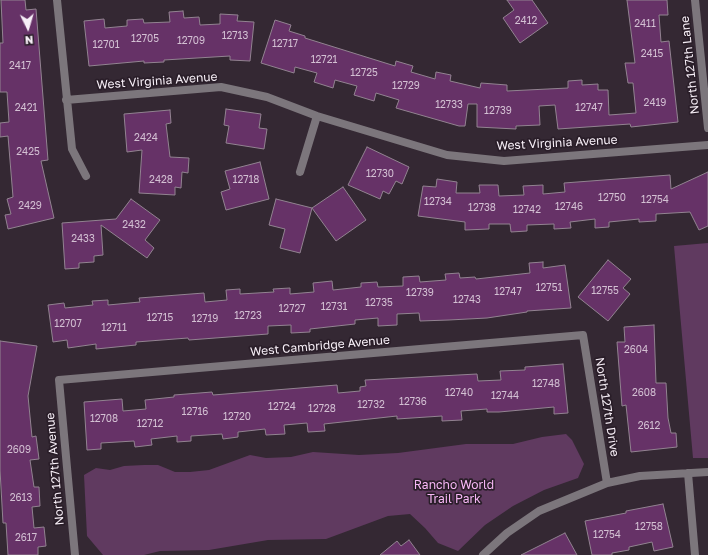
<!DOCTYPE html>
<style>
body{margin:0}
#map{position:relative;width:708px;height:555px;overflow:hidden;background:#342833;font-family:"Golos Text",sans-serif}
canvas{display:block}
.north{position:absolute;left:8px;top:8px;width:40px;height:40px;-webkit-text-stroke:3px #2a1e29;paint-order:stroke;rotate:175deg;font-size:11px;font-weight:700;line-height:16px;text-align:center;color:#f7eff7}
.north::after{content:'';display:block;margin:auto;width:14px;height:18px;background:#f7eff7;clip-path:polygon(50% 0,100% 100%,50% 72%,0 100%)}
</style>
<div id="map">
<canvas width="708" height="555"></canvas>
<div class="north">N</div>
</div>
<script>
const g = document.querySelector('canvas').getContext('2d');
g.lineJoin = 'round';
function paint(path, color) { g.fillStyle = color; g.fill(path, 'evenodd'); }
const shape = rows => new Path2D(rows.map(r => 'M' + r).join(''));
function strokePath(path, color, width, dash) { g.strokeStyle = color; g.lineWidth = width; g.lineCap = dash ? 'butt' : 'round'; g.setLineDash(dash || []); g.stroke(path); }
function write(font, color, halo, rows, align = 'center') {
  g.font = font + ' "Golos Text",sans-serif'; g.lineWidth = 3.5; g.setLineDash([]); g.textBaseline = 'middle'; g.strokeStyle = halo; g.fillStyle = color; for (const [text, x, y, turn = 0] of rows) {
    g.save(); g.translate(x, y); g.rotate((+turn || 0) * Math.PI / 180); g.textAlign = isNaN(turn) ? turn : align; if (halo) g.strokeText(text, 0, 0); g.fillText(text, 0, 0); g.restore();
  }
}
const green = shape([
 [708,243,708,458,693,458,674,246],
 [566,434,572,440,584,464,578,478,544,490,513,506,485,525,458,551,438,543,425,528,410,514,388,516,326,539,268,540,209,550,160,551,144,555,103,555,87,536,84,475,96,468,110,470,124,466,144,465,158,465,175,472,190,472,209,470,250,455,266,458,291,457,313,452,359,455,398,453,466,444,513,444,542,437]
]);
const building = shape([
 [1,0,25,0,26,10,36,9,48,160,41,161,54,218,8,229,5,215,11,214,7,199,13,197,8,136,0,137,0,123,9,122,7,92,0,92,0,43,3,43,1,0],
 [507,0,532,0,548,23,520,43,503,18,514,10,507,0],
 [627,0,667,0,668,15,659,15,661,42,669,41,678,122,631,127,630,124,558,129,555,105,539,106,540,125,516,126,516,129,477,127,477,104,468,104,465,126,459,126,396,108,399,100,376,93,374,101,354,95,357,86,335,80,333,88,314,82,317,73,295,67,294,73,261,63,275,20,291,25,289,31,305,36,305,38,395,66,396,61,413,66,411,72,435,79,436,72,451,75,450,81,480,88,481,83,507,85,507,91,568,88,568,81,582,80,582,85,598,84,598,90,608,90,609,115,636,113,633,83,628,83,625,63,635,63,627,0],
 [183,11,184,18,199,17,200,25,220,24,220,14,238,15,237,21,254,22,250,61,230,60,230,56,164,60,164,62,144,63,144,61,89,66,84,21,104,19,105,28,127,26,127,20,143,19,144,23,170,22,169,12,183,11],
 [226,109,261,114,259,128,267,129,264,149,226,143,229,126,224,125,226,109],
 [170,110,171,123,166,124,170,157,189,158,188,173,182,172,181,188,175,187,175,195,139,193,142,150,127,152,124,114,170,110],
 [367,147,409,167,402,184,396,181,389,194,383,191,380,199,348,185,367,147],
 [260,162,269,199,226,210,221,192,230,189,225,171,260,162],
 [708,172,708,226,699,230,690,212,656,214,656,221,639,222,639,219,609,222,609,227,595,228,595,219,570,222,571,228,554,229,554,224,527,225,527,231,511,232,510,224,489,224,489,229,465,230,465,222,418,216,423,186,436,187,437,179,457,182,456,193,480,193,479,185,498,185,499,196,524,195,523,186,543,185,543,194,565,192,564,183,670,175,671,189,708,172],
 [343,187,366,220,336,241,312,208,343,187],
 [131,199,160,220,145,240,154,248,147,258,101,225,103,255,94,256,94,262,79,263,79,268,65,269,62,223,116,219,131,199],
 [276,199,312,208,300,253,280,248,285,229,269,225,276,199],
 [608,260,631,279,623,288,630,294,608,321,578,297,608,260],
 [543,262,543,268,565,265,571,308,527,311,527,312,487,318,449,320,420,321,419,313,397,314,397,325,378,326,378,318,355,320,355,324,310,329,310,332,291,333,291,325,268,326,268,334,189,340,188,338,136,342,136,345,96,349,96,344,68,348,67,340,53,342,48,305,64,303,65,308,93,305,92,301,108,300,108,305,140,302,139,298,204,293,205,302,227,300,226,290,240,289,240,294,274,292,273,289,290,288,290,294,314,292,313,283,332,281,333,290,361,287,361,283,377,282,378,287,403,286,403,277,419,276,420,282,446,280,445,274,459,273,460,278,475,277,476,279,530,273,529,263,543,262],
 [654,325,656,383,666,383,668,418,671,433,676,433,677,447,631,452,626,405,622,406,617,342,625,342,624,327,654,325],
 [0,341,37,346,28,396,32,437,36,436,39,459,30,460,34,487,39,487,40,506,32,507,34,528,44,527,46,546,38,547,38,555,8,555,6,523,3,523,0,470,0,341],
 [563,364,568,413,554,414,554,407,499,412,487,412,487,409,461,411,462,420,442,421,442,416,397,419,397,416,324,424,325,431,308,432,307,423,284,425,285,434,266,435,265,429,238,432,238,437,223,439,222,434,191,436,191,441,177,442,177,436,151,439,152,445,135,447,134,441,101,443,101,449,87,450,84,402,122,399,123,411,146,409,145,400,174,397,174,395,212,392,213,395,337,385,338,393,360,391,360,387,366,386,365,380,477,374,478,381,501,380,500,371,525,370,525,367,563,364],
 [663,504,673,547,654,551,652,542,629,547,629,550,612,553,612,555,592,555,585,521,626,513,626,511,663,504],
 [565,533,577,555,521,555,565,533],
 [409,540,420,555,380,555,397,541,401,546,409,540]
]);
const minor = shape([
 [57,0,72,149,86,176],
 [695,0,708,128],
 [66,100,221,87,267,97,317,116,447,155,504,161,708,145],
 [300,172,317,116],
 [688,473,695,555],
 [75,555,59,380,583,335,607,483],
 [483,555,507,533,539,511,607,483,640,476,708,472]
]);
const numberNames = [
 ["2412",526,21],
 ["2411",645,24],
 ["12713",235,36],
 ["12705",145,39],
 ["12709",191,41],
 ["12717",285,44],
 ["12701",106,45],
 ["2415",652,54],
 ["12721",324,60],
 ["2417",20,66],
 ["12725",364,73],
 ["12729",406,86],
 ["2419",655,103],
 ["12733",449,105],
 ["2421",26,108],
 ["12747",589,108],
 ["12739",498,111],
 ["2424",146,138],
 ["2425",28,152],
 ["12730",380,174],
 ["2428",161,180],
 ["12718",246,180],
 ["12750",612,198],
 ["12754",655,200],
 ["12734",438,202],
 ["2429",30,206],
 ["12746",569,207],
 ["12738",482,208],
 ["12742",527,210],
 ["2432",134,225],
 ["2433",83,239],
 ["12751",549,288],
 ["12755",605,291],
 ["12747",508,292],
 ["12739",420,293],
 ["12743",467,300],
 ["12735",379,303],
 ["12731",334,307],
 ["12727",292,309],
 ["12723",248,316],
 ["12715",160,318],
 ["12719",205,319],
 ["12707",68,324],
 ["12711",114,328],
 ["2604",636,350],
 ["12748",546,384],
 ["12740",459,393],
 ["2608",644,393],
 ["12744",505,396],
 ["12736",413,402],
 ["12732",371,405],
 ["12724",282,407],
 ["12728",322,409],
 ["12716",195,412],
 ["12720",237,417],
 ["12708",104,419],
 ["12712",150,424],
 ["2612",649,426],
 ["2609",19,450],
 ["2613",21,498],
 ["12758",649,527],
 ["12754",607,535],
 ["2617",26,538]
];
const streetNames = [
 ["North 127th Lane",690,65,-96],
 ["West Virginia Avenue",157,81,-4],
 ["West Virginia Avenue",557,143,-3],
 ["West Cambridge Avenue",320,346,-5],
 ["North 127th Drive",607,407,81],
 ["North 127th Avenue",55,469,-95]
];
const parkNames = [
 ["Rancho World",454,485],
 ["Trail Park",454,499]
];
paint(green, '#603a60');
paint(building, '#663267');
strokePath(building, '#928391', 1);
strokePath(minor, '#7c767c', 8);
write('10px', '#d3c0d3', null, numberNames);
write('12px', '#f7eff7', '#2a1e29', streetNames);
write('12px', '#f7b7f6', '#2a1e29', parkNames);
</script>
